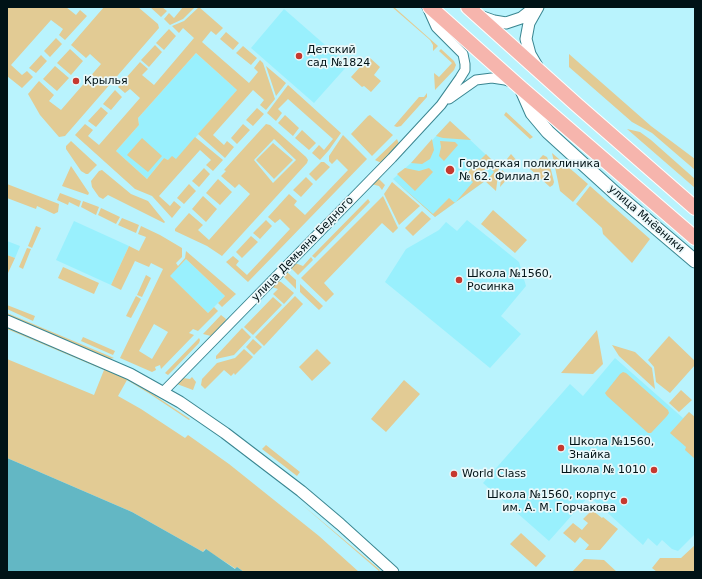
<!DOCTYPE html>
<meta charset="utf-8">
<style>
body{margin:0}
#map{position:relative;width:702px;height:579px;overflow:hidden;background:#b9f3fd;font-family:"DejaVu Sans",sans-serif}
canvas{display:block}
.frame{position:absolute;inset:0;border:8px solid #001216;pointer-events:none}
</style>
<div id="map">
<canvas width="702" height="579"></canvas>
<div class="frame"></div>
</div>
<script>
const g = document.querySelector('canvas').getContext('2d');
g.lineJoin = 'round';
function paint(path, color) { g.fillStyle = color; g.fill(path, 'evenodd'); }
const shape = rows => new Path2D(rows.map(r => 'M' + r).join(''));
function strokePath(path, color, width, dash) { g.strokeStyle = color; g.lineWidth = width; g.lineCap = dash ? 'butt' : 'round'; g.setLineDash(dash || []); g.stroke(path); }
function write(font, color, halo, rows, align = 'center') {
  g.font = font + ' "DejaVu Sans",sans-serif'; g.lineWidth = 3.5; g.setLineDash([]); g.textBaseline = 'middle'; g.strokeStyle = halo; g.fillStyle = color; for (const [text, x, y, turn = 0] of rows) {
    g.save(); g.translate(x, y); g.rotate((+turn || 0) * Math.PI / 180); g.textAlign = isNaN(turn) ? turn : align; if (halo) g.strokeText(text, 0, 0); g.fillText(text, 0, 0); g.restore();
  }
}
const built = shape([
 [284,9,348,65,314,103,251,48],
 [196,53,237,90,176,160,168,160,164,158,147,179,116,151,139,125,138,118],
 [450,121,499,167,488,179,435,217,393,179,411,163],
 [467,220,519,262,526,286,501,316,521,334,490,368,385,282,406,249,439,230,446,222,457,231],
 [74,221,129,246,111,285,56,260],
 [7,241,20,246,15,258,7,255],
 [186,259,225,296,208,313,169,276],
 [615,358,683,418,689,412,695,417,695,534,678,551,672,549,662,540,657,546,648,538,643,545,589,496,549,541,483,483,570,384,583,396]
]);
const green = shape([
 [7,7,66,7,76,15,80,10,87,16,65,40,59,35,63,29,51,20,11,65,22,75,27,71,33,77,22,88,7,76],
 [104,7,138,7,158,24,159,28,65,136,59,137,40,115,28,94,39,81,54,95,49,101,61,110,101,64,90,54,86,58,71,45],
 [150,7,162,7,167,11,161,17],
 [183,7,195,7,183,19,170,25,164,19,169,13,174,18],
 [199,7,223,28,216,35,211,31,202,42,249,83,258,72,254,68,260,60,263,63,275,99,266,110,260,105,264,100,253,90,213,135,224,145,227,141,234,147,225,158,198,134,237,90,196,53,138,118,139,125,116,151,147,179,164,158,168,160,172,156,176,159,195,137,223,160,213,171,206,165,211,160,200,150,159,196,170,206,174,201,181,207,172,218,152,196,135,189,75,135,85,124,93,130,88,136,99,145,140,98,130,89,125,93,118,87,140,62,148,69,142,75,154,85,194,38,183,28,179,33,172,26,184,21],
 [392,7,394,7,438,46,433,51,433,45,430,40],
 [169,29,176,36,164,50,156,43],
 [226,32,239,43,233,50,220,39],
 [56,38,62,44,50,57,44,51],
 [155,45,162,52,149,67,141,60],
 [243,46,257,58,251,65,236,53],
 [70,49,83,61,71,75,57,63],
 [441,49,454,61,456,65,454,70,435,90,434,73,439,77,452,63,439,51],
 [569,54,651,126,695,159,695,170,652,133,632,122,569,67],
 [41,55,47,61,36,73,29,68],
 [369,57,380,67,374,75,381,81,371,92,364,86,362,87,351,77],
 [55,66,69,78,57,91,43,79],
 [266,66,286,83,276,96],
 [288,85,341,133,329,150,320,160,312,153,319,145,324,150,333,139,288,99,278,109,282,113,276,121,267,113],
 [115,90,122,97,111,110,103,104],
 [427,93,427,97,401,126,397,127,394,126,419,97,424,97],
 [101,107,108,113,96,127,88,121],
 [257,108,264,114,253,126,246,120],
 [506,112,533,137,530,139,504,115],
 [285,115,299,128,293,136,278,123],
 [370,115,393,135,372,156,351,134,368,116],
 [450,121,471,140,443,138,436,136],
 [243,124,250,130,237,144,231,138],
 [266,124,270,125,306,157,308,160,307,163,222,256,207,246,175,231,175,229,189,213,203,225,198,230,209,240,250,194,239,184,235,188,221,176,226,171,224,170],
 [274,139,296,160,273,183,254,160],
 [627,129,640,132,651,140,695,179,695,188],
 [302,130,316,143,309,150,295,138],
 [343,135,367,159,248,282,226,262,233,256,239,261,236,265,247,275,290,229,280,219,275,223,268,217,289,194,297,201,294,205,305,215,348,170,337,159,332,164,329,161,329,156],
 [142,138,162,156,148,172,127,155],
 [397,139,399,144,382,163,377,161,375,160],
 [432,139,434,150,430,159,422,164,411,163],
 [71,141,97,165,88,174,86,174,81,171,66,149,66,146],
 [440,141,455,142,458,145,444,161,439,156,441,147],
 [273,143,293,160,274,179,256,160],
 [552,153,588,184,573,202,560,191],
 [486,154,499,167,496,191,485,181,435,217,393,179,433,214,449,198,455,203,473,182,465,175],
 [488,166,494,172,488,179,482,173],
 [511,154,518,162,518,165,516,167,507,159],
 [543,155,547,157,549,162,554,182,553,185,550,187,530,169],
 [321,162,324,162,330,167,316,181,309,174],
 [71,166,89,193,88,195,62,186],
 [204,168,210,174,199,187,192,181],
 [405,168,419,171,429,168,433,172,415,191,397,174],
 [102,170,131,194,148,201,165,222,164,223,108,195,103,199,99,197,92,187,91,181,99,171],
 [502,170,509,177,500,187],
 [306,177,313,184,301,197,293,190],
 [378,178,385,185,382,190,379,186,371,184],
 [218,179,232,192,220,205,206,193],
 [392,182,420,206,399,225,384,194],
 [7,184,59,204,58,212,54,214,37,206,36,209,7,198],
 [189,184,196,191,184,204,177,198],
 [590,186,650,239,632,263,603,234,602,228,576,204],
 [60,193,81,201,79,207,69,202,68,205,57,200],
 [203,196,217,209,206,222,192,209],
 [383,196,398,228,393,233,382,223,324,283,334,294,326,302,301,278],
 [368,199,370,202,315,258,312,256],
 [83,201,99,207,96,215,81,207],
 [101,208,120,217,116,224,98,215],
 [493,210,527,240,515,253,481,224],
 [422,211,431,219,413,236,405,228],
 [122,218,139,225,136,233,118,225],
 [266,220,272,226,260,239,253,233],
 [36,226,41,228,32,248,28,246],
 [141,226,160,235,182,248,182,257,176,263,178,266,185,258,186,251,236,294,222,307,218,303,225,296,186,259,170,276,208,313,214,307,218,311,198,331,193,329,189,333,194,335,161,369,160,365,155,367,156,370,152,372,120,358,163,269,151,263,149,267,135,261,121,290,111,285,129,246,139,251,146,237,138,234],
 [154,324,168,332,152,359,139,351],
 [251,236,258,242,242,258,236,252],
 [27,248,31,249,23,269,19,267],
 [7,255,15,258,8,273,7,273],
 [311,257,313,260,298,275,291,268,295,263,303,266],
 [63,267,99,283,94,294,58,278],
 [287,272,296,280,296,289,283,276,283,274],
 [146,275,151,278,142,297,137,295],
 [278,281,281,282,294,293,284,304,273,294,278,289,272,287],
 [300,284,323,306,319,310,300,292],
 [136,296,141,299,131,318,126,316],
 [295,296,303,304,264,346,255,337],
 [273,297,282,305,253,335,244,327],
 [7,305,35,316,33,321,7,309],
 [7,313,114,358,110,359,7,316],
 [221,315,226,319,225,322,211,336,203,334],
 [7,327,115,372,151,393,190,419,189,420,150,394,127,380,118,396,141,409,185,438,188,435,229,464,319,536,359,572,244,572,237,567,236,569,205,549,203,552,132,512,7,458,7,359,94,395,104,370,7,329],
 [242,328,251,337,234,355,216,359,216,356],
 [597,330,603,364,593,374,561,373],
 [669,336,695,361,695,365,670,393,656,382,654,367,648,360],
 [83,337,115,351,113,355,81,341],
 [199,338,200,340,199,343,175,368,168,375,165,373],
 [253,339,262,347,254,355,246,347],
 [612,345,635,352,652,368,655,389,619,356],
 [244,349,253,357,235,375,234,373,231,376,224,370,205,389,201,385,202,379,217,363,235,358],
 [317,349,331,363,312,381,299,367],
 [623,372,626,373,668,410,669,413,667,416,651,433,648,433,607,396,605,393,620,374],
 [192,377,196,382,193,390,177,384,183,378,190,379],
 [404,380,420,394,386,432,371,419],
 [681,390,692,400,679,412,669,403],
 [689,412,695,417,695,459,685,450,686,447,670,433],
 [266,445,300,472,297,476,262,449],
 [299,502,380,570,379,571],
 [592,510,602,518,603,517,618,529,600,550,585,550,589,545,580,537,575,543,563,533,573,523,582,530,588,523,583,519],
 [521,533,546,556,536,567,510,544],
 [695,545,695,572,657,572,652,568,660,558,681,558],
 [584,559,604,560,617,572,572,572]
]);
const water = shape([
 [7,458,132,512,203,552,206,549,235,569,237,567,244,572,7,572]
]);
const minor = shape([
 [449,99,476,80,492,78,505,80,511,82],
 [163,392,392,158,441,105,460,78,465,70,465,64,463,54,436,27,427,7]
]);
const tertiary = shape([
 [480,16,494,21,506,23,521,18,535,7],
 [537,66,530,54,526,39,529,23,538,7],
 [7,321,130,374,180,402,225,433,301,491,340,524,393,572]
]);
const secondary = shape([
 [521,88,532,113,548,132,615,193,695,261]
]);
const primary = shape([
 [430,7,521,88,695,238],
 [468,7,577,105,695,208]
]);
const markers = [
 [299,56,4,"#c6382f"],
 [76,81,4,"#c6382f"],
 [450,170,5,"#c6382f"],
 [459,280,4,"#c6382f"],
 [561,448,4,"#c6382f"],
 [654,470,4,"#c6382f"],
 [454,474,4,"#c6382f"],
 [624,501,4,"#c6382f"]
];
const poiNames = [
 ["Детский",307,50],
 ["сад №1824",307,63],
 ["Крылья",84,81],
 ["Городская поликлиника",459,164],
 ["№ 62. Филиал 2",459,177],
 ["Школа №1560,",467,274],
 ["Росинка",467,287],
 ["Школа №1560,",569,442],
 ["Знайка",569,455],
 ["Школа № 1010",646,470,"right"],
 ["World Class",462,474],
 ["Школа №1560, корпус",616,495,"right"],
 ["им. А. М. Горчакова",616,508,"right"]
];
const streetNames = [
 ["улица Мнёвники",646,219,41],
 ["улица Демьяна Бедного",303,249,-46]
];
paint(built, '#99f0fd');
paint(green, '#e2cb94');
paint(water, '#63b7c4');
strokePath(minor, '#3a8691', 11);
strokePath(tertiary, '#3a8691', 13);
strokePath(secondary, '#3a8691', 15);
strokePath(primary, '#fff', 16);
strokePath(minor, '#fff', 9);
strokePath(tertiary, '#fff', 11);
strokePath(secondary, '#fff', 13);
strokePath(primary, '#f6b5ad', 14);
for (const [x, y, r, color] of markers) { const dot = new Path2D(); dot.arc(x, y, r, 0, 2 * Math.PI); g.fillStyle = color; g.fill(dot); strokePath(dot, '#eaf8fa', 1.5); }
write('11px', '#001216', '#eaf8fa', poiNames, 'left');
write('11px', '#001216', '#eaf8fa', streetNames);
</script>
